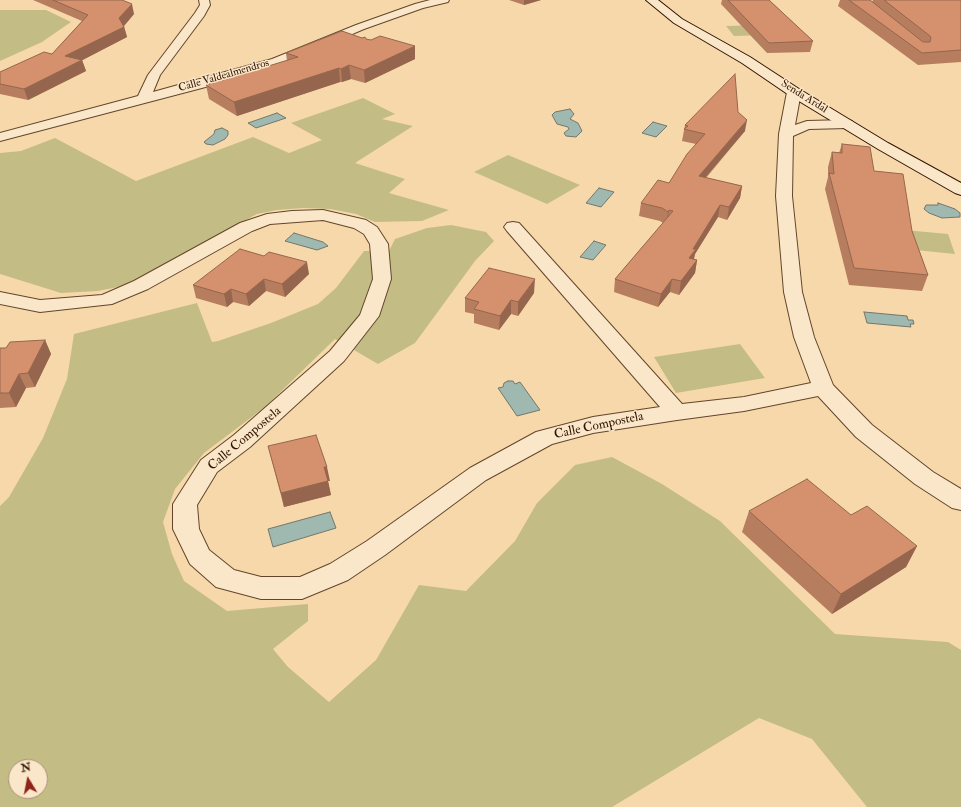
<!DOCTYPE html>
<style>
body{margin:0}
#map{position:relative;width:961px;height:807px;overflow:hidden;background:#f7d8ab;font-family:"IM FELL Double Pica",serif}
canvas{display:block}
.north{position:absolute;left:8px;top:759px;width:40px;height:40px;box-sizing:border-box;background:#fae6c8;border:1px solid #aa9278;border-radius:50%;rotate:350deg;font-size:11px;font-weight:700;line-height:16px;text-align:center;color:#311500}
.north::after{content:'';display:block;margin:auto;width:14px;height:18px;background:#8f2418;clip-path:polygon(50% 0,100% 100%,50% 72%,0 100%)}
</style>
<div id="map">
<canvas width="961" height="807"></canvas>
<div class="north">N</div>
</div>
<script>
const g = document.querySelector('canvas').getContext('2d');
g.lineJoin = 'round';
function paint(path, color) { g.fillStyle = color; g.fill(path, 'evenodd'); }
const shape = rows => new Path2D(rows.map(r => 'M' + r).join(''));
function strokePath(path, color, width, dash) { g.strokeStyle = color; g.lineWidth = width; g.lineCap = dash ? 'butt' : 'round'; g.setLineDash(dash || []); g.stroke(path); }
function write(font, color, halo, rows, align = 'center') {
  g.font = font + ' "IM FELL Double Pica",serif'; g.lineWidth = 3; g.setLineDash([]); g.textBaseline = 'middle'; g.strokeStyle = halo; g.fillStyle = color; for (const [text, x, y, turn = 0] of rows) {
    g.save(); g.translate(x, y); g.rotate((+turn || 0) * Math.PI / 180); g.textAlign = isNaN(turn) ? turn : align; if (halo) g.strokeText(text, 0, 0); g.fillText(text, 0, 0); g.restore();
  }
}
const green = shape([
 [0,10,46,10,71,22,42,42,0,61],
 [789,24,799,34,734,36,726,26],
 [363,98,395,114,382,119,413,126,355,163,405,179,389,193,449,210,422,221,375,222,356,214,330,209,303,208,277,210,257,214,123,286,98,291,61,293,0,274,0,153,21,151,55,138,136,181,253,137,289,153,322,140,291,123],
 [508,155,580,185,547,204,474,172],
 [451,225,486,232,494,241,475,261,415,343,378,364,335,339,265,407,204,453,175,489,163,522,172,554,184,581,227,611,308,604,308,621,273,649,288,667,329,702,376,660,419,585,466,591,515,541,537,503,575,465,612,457,662,484,720,521,835,634,948,642,961,650,961,807,867,807,812,739,759,718,612,807,0,807,0,506,9,497,43,438,67,379,74,334,197,303,212,342,218,341,271,323,318,304,336,288,364,251,389,251,395,239,427,228],
 [16,767,40,767,40,791,16,791],
 [872,227,948,234,955,254,876,246],
 [740,344,765,378,676,393,654,357]
]);
const water = shape([
 [570,109,574,114,570,119,578,123,582,131,576,137,566,136,564,133,569,129,568,127,557,124,552,115,555,112,570,109],
 [277,113,286,118,256,128,248,123,277,113],
 [653,122,667,126,656,137,642,133,653,122],
 [222,128,228,131,228,135,225,139,213,145,206,144,204,142,214,134,215,130,222,128],
 [599,188,614,192,601,207,586,203,599,188],
 [938,203,955,209,960,213,960,217,942,218,929,213,924,209,926,205,938,205,938,203],
 [294,233,323,242,328,246,317,250,285,241,294,233],
 [594,241,606,245,593,260,580,257,594,241],
 [864,312,907,316,908,320,913,320,914,324,910,324,911,327,867,323,864,312],
 [508,381,513,381,515,384,520,382,540,410,517,416,498,388,503,387,504,383,508,381],
 [330,512,336,528,273,547,268,529,330,512]
]);
const street = shape([
 [199,0,209,0,210,5,204,16,160,75,153,92,272,59,356,25,415,4,430,0,449,0,448,2,423,8,364,29,280,65,217,84,0,141,0,133,138,96,148,75,195,13,200,5,199,0],
 [794,88,799,89,801,92,795,125,807,121,847,120,852,121,854,124,852,127,847,128,809,129,793,136,792,196,802,292,814,337,833,385,872,425,933,472,961,489,961,510,952,508,915,484,856,437,818,396,744,411,677,420,593,433,552,444,486,480,385,555,348,580,302,599,261,599,216,587,190,564,173,529,173,504,201,460,234,435,330,351,360,315,373,279,370,244,364,234,354,228,323,220,270,224,252,231,148,289,112,304,40,312,0,304,0,292,40,300,102,295,134,281,240,223,267,214,292,211,323,210,366,220,377,227,388,244,391,279,379,316,344,361,250,447,217,472,197,505,199,529,209,550,234,570,261,577,300,577,330,564,367,541,470,468,536,432,593,417,660,407,507,231,504,227,507,223,513,222,519,223,682,404,744,397,811,383,794,337,784,292,776,196,779,134,787,92,789,89,794,88]
]);
const secondary = shape([
 [646,0,658,0,682,19,750,57,799,89,888,143,961,183,961,195,955,193,878,149,789,95,742,63,674,23,646,0]
]);
const wall = shape([
 [33,0,122,0,134,14,124,26,127,37,82,60,86,71,28,100,0,94,0,72,52,54,82,21],
 [509,0,541,0,524,5],
 [722,0,769,0,813,41,810,52,767,53,721,4],
 [840,0,870,0,872,2,873,0,961,0,961,62,918,65,838,6],
 [366,39,415,59,365,83,351,79,342,82,340,82,237,116,209,99,206,85,287,61,286,53],
 [738,112,745,131,706,178,742,186,740,198,727,220,718,217,695,254,694,259,697,260,695,273,679,295,670,292,658,307,614,292,615,279,663,223,660,221,639,216,641,203,669,183,696,144,682,141,685,125],
 [842,144,874,171,912,231,928,275,922,291,849,285,825,189,828,177,828,167,832,152,839,153],
 [309,274,285,297,266,291,249,306,233,302,227,307,196,298,193,285],
 [534,293,518,316,511,314,499,330,474,323,474,314,465,312,465,298],
 [45,340,51,354,35,387,26,388,16,407,0,408,0,348,6,348],
 [268,446,330,481,328,481,331,495,284,507],
 [749,511,851,515,917,546,906,567,832,614,742,532]
]);
const shadedWall = shape([
 [524,0,541,0,524,5],
 [132,4,134,14,123,27,124,27,127,37,77,63,82,60,86,71,28,100,24,89,65,56,119,18],
 [415,46,415,59,365,83,364,70],
 [349,65,351,79,342,82,341,69],
 [339,68,340,82,237,116,234,102],
 [747,120,745,131,696,188,699,176],
 [742,186,740,198,727,220,729,207],
 [720,205,718,217,695,254,693,262,689,258,693,249],
 [669,210,667,223,666,225,668,212],
 [697,260,695,273,679,295,681,281],
 [307,262,309,274,285,297,282,284],
 [264,279,266,291,249,306,246,294],
 [535,279,534,293,518,316,518,302],
 [672,279,670,292,658,307,661,294],
 [231,289,233,302,227,307,224,294],
 [511,300,511,314,499,330,500,316],
 [45,340,51,354,35,387,28,373],
 [19,374,26,388,16,407,9,393],
 [324,467,327,467,330,481,328,481,331,495,284,507,281,493],
 [917,546,906,567,832,614,841,594]
]);
const building = shape([
 [53,0,122,0,132,4,119,18,124,27,65,56,82,60,24,89,0,84,0,72,44,52,52,54,88,15,53,0],
 [728,0,769,0,813,41,769,43,728,0],
 [849,0,870,0,923,42,930,42,931,38,930,36,884,0,961,0,961,50,922,53,849,0],
 [342,31,362,38,365,37,366,39,371,40,380,36,415,46,364,70,349,65,341,69,339,68,234,102,206,85,298,57,286,53,342,31],
 [735,74,738,112,747,120,699,176,742,186,729,207,720,205,693,249,696,249,689,258,697,260,681,281,672,279,661,294,615,279,673,211,669,210,668,212,662,208,641,203,658,180,669,183,687,154,705,134,684,129,688,126,685,125,735,74],
 [842,144,870,147,874,171,903,174,912,231,928,275,854,268,829,173,834,174,832,152,842,153,842,144],
 [240,249,264,256,269,252,307,262,282,284,264,279,246,294,231,289,224,294,193,285,240,249],
 [489,268,535,279,518,302,511,300,500,316,474,309,479,302,465,298,489,268],
 [45,340,28,373,19,374,9,393,0,393,0,348,6,348,10,342,45,340],
 [316,435,327,467,324,467,328,481,281,493,268,446,316,435],
 [807,479,851,515,867,506,917,546,841,594,749,511,807,479]
]);
const farStreetnames = [
 ["Calle Valdealmendros",224,76,-16],
 ["Senda Ardal",804,97,32]
];
const streetNames = [
 ["Calle Compostela",599,426,-12],
 ["Calle Compostela",245,439,-40]
];
paint(green, '#c3bd85');
paint(water, '#9fb8b0');
strokePath(water, '#73776a', 1);
strokePath(street, '#62462b', 2);
strokePath(secondary, '#311500', 2);
paint(street, '#fae6c8');
paint(secondary, '#fae6c8');
paint(wall, '#b77d5f');
paint(shadedWall, '#95664d');
paint(building, '#d5916e');
strokePath(building, '#95664d', 1);
write('11px', '#311500', '#fae6c8', farStreetnames);
write('13px', '#311500', '#fae6c8', streetNames);
</script>
